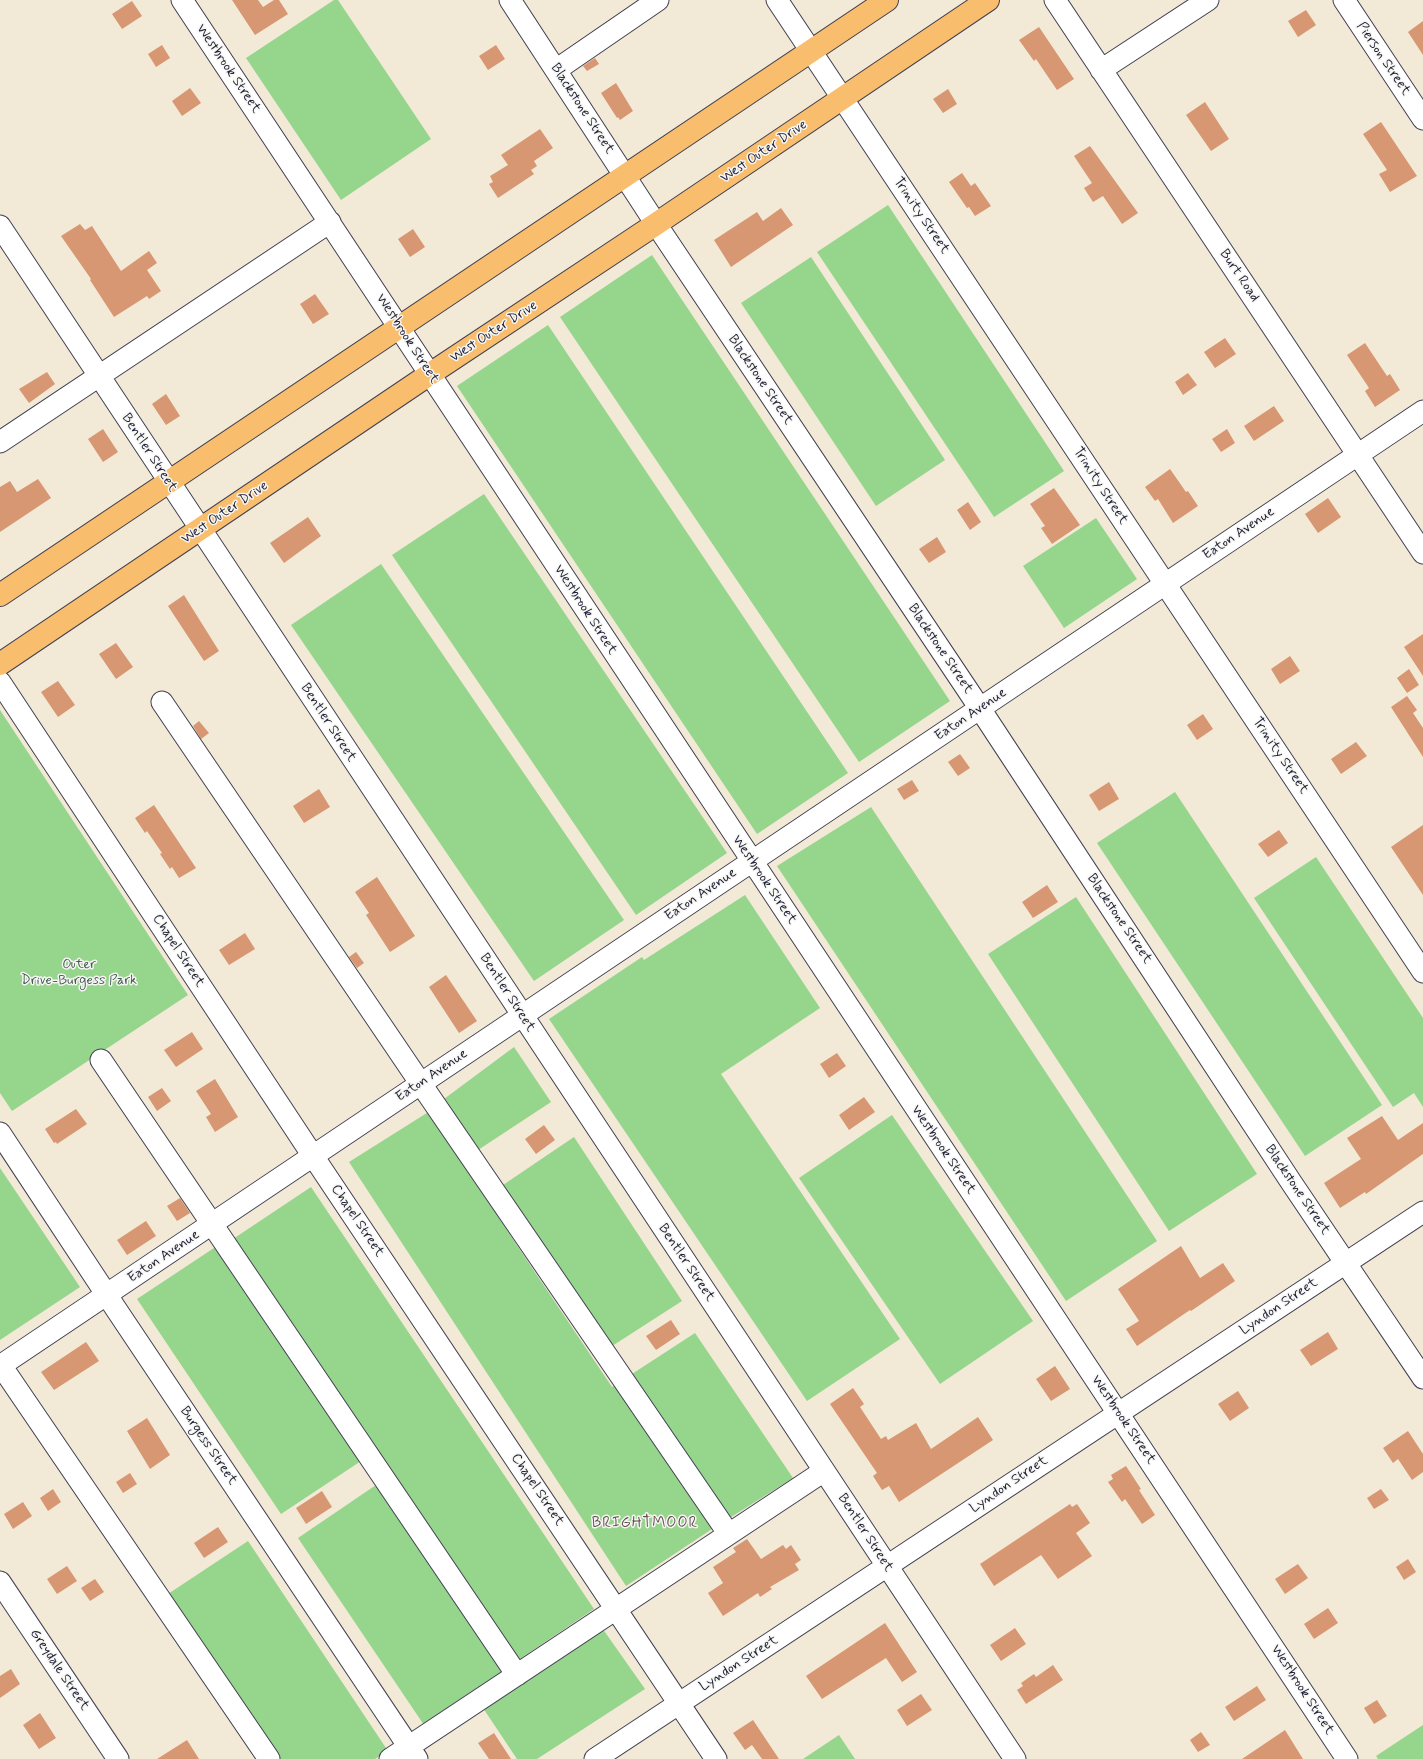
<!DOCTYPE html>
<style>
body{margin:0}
canvas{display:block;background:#f2e9d6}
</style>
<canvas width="1423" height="1759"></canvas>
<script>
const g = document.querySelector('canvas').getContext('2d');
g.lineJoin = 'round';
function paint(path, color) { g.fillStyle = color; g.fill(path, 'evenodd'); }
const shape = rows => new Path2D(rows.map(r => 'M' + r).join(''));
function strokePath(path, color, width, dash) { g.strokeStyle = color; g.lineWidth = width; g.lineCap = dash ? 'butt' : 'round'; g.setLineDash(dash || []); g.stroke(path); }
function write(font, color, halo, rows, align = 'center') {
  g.font = font + ' Mynerve,sans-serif'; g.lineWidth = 3; g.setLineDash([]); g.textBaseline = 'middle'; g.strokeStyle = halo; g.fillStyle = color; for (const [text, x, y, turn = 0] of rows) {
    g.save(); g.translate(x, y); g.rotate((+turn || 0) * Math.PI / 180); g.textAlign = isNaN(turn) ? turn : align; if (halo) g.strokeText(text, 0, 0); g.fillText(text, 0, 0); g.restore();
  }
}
const green = shape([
 [334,0,338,0,431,139,341,200,246,58],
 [888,205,1064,471,994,517,817,252],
 [652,255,950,701,859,762,560,317],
 [811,257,945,460,876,506,741,303],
 [548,325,848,773,757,834,457,386],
 [484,494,727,853,636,915,392,555],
 [1096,518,1137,579,1064,628,1023,566],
 [381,564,624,920,534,981,291,625],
 [0,710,188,995,12,1111,0,1093],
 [1175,792,1382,1105,1305,1156,1097,843],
 [871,807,1157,1241,1066,1301,777,866],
 [1316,857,1423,1018,1423,1107,1414,1093,1393,1107,1254,898],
 [745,895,820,1008,721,1074,900,1339,807,1401,549,1019,642,957,644,960],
 [1076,897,1257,1174,1169,1231,988,954],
 [514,1047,551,1102,478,1150,444,1099],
 [430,1111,516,1244,612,1387,695,1333,793,1478,709,1531,626,1586,349,1162],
 [892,1115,1033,1321,940,1384,799,1178],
 [574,1137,682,1301,609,1348,503,1185],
 [0,1168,80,1287,0,1340],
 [311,1187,594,1609,517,1661,233,1239],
 [217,1246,361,1461,281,1514,137,1299],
 [376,1485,503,1672,424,1725,298,1538],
 [248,1541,388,1751,375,1759,278,1759,168,1594],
 [600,1625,645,1689,537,1759,517,1759,481,1705],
 [1423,1725,1423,1759,1378,1759,1376,1756],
 [839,1735,855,1759,803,1759]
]);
const building = shape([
 [232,0,258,0,263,7,274,0,279,0,288,14,255,35],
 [132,1,142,16,122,29,112,14],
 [1306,10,1316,25,1298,37,1288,21],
 [1423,21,1423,55,1408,32],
 [1039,27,1074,79,1057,90,1036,59,1034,61,1019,40],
 [162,45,170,58,156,67,148,54],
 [496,45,505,59,488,70,479,56],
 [595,58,599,64,587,71,583,66],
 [616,83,633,111,620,120,618,117,617,118,601,93],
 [190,88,201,103,182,116,172,101],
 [948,89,957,104,943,113,933,99],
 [1205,102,1229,139,1211,151,1186,115],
 [1381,122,1417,176,1390,192,1379,174,1387,170,1363,134],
 [540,129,553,148,534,161,537,166,531,170,534,174,498,198,489,184,493,182,490,176,508,165,501,155],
 [1090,146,1138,213,1122,224,1103,196,1093,202,1084,188,1092,183,1074,156],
 [962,173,971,186,975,183,991,206,975,216,969,207,967,208,949,182],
 [781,208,793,225,731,267,714,240,757,212,763,221],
 [80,224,85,230,92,226,121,271,149,251,157,263,147,270,161,291,149,299,147,296,114,317,90,280,91,279,61,236],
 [413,229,425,247,410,257,398,239],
 [315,294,329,314,313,324,300,304],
 [1225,338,1236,354,1215,368,1204,352],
 [1365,343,1387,376,1390,374,1400,390,1375,407,1365,391,1369,388,1347,355],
 [47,372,55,384,29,403,19,389],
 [1188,373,1197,385,1183,395,1175,382],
 [166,394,180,416,166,425,152,404],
 [1274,406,1284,421,1254,441,1244,426],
 [103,429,118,452,103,462,88,439],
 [1227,429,1235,443,1221,452,1212,439],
 [1170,469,1186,492,1188,491,1198,506,1173,523,1158,499,1155,501,1145,487],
 [38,479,51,498,0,532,0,487,10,481,17,492],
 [1054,488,1080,525,1052,544,1041,528,1045,526,1030,504],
 [1328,498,1341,517,1318,533,1305,514],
 [968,502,981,522,970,530,957,510],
 [308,517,321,536,284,563,270,543],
 [937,537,946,552,929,563,919,549],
 [184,595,219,651,204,661,168,606],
 [1423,634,1423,676,1404,647],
 [116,643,133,667,116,679,99,654],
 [1290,656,1300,671,1280,684,1271,669],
 [1409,669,1419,685,1407,693,1397,678],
 [58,681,75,705,58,717,41,692],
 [1407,696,1417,710,1413,713,1423,728,1423,757,1391,707],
 [1203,714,1213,729,1197,740,1187,725],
 [199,721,209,733,201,739,193,726],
 [1356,742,1367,756,1341,774,1331,759],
 [960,754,970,768,958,776,948,762],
 [912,780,919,791,904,800,897,789],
 [1109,782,1119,799,1099,811,1089,795],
 [319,789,330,807,304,823,293,806],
 [154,805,196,868,179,878,172,867,170,869,160,854,162,853,147,831,145,833,135,818],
 [1423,825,1423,895,1391,847],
 [1279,830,1288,843,1268,857,1258,844],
 [377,877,415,936,390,952,366,915,369,913,355,892],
 [1047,885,1058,902,1033,918,1022,902],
 [245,933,255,949,229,965,219,950],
 [356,952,364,963,357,968,349,957],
 [446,975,477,1021,459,1033,429,987],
 [192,1032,203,1049,176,1067,164,1050],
 [837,1053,846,1066,829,1078,820,1064],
 [215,1079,238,1117,215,1132,206,1117,211,1114,196,1091],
 [162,1088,171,1101,157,1111,148,1097],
 [864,1097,875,1112,849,1130,839,1115],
 [76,1109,87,1124,57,1144,56,1142,54,1143,45,1129],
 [1382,1116,1398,1140,1423,1123,1423,1154,1366,1194,1365,1192,1340,1208,1324,1183,1361,1159,1347,1138],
 [544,1125,555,1140,536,1154,525,1139],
 [180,1198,190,1213,177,1221,167,1206],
 [146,1221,156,1236,127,1255,117,1240],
 [1181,1246,1200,1278,1223,1263,1235,1281,1191,1311,1190,1310,1137,1346,1126,1329,1139,1321,1118,1289],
 [671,1320,680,1334,656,1350,646,1336],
 [1328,1332,1338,1349,1311,1366,1300,1350],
 [86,1342,99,1361,54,1390,41,1372],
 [1055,1366,1070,1389,1051,1401,1036,1379],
 [853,1388,864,1404,860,1407,881,1439,886,1436,888,1440,916,1423,931,1449,978,1417,993,1440,899,1502,889,1486,882,1490,873,1476,877,1473,830,1404],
 [1238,1391,1249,1408,1230,1421,1218,1404],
 [147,1418,170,1455,150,1469,127,1431],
 [1408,1431,1423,1454,1423,1472,1412,1480,1398,1459,1393,1463,1383,1448],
 [1126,1466,1141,1489,1139,1490,1155,1515,1142,1524,1125,1499,1122,1502,1108,1482,1113,1479,1111,1475],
 [130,1473,137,1484,123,1493,116,1482],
 [53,1489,61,1502,48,1511,40,1498],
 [1381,1489,1389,1500,1374,1509,1367,1498],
 [322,1491,332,1507,306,1524,296,1508],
 [23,1502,32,1516,13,1529,4,1514],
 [1070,1504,1072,1507,1077,1504,1090,1523,1076,1533,1092,1556,1058,1579,1041,1555,994,1586,980,1564],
 [218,1527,228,1542,204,1558,194,1543],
 [747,1539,761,1559,783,1545,786,1549,791,1545,801,1560,795,1564,799,1570,770,1587,772,1589,760,1597,758,1593,723,1616,708,1593,723,1583,713,1567,736,1552,733,1548],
 [1408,1559,1416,1572,1404,1580,1396,1567],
 [1298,1564,1308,1578,1285,1594,1275,1579],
 [67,1566,77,1581,57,1594,47,1579],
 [95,1579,104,1592,90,1601,81,1588],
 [1328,1608,1338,1623,1314,1639,1304,1624],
 [885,1623,917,1672,902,1682,886,1658,822,1699,806,1676],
 [1015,1628,1026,1644,1001,1661,990,1645],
 [1053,1665,1063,1680,1026,1704,1017,1690,1023,1686,1021,1683,1034,1674,1036,1677],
 [11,1669,20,1684,0,1698,0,1676],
 [1257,1686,1266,1700,1234,1721,1225,1707],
 [921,1694,932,1710,907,1726,897,1710],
 [1377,1700,1387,1716,1374,1724,1364,1708],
 [40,1713,56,1738,39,1749,23,1725],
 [753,1720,779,1759,762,1759,752,1745,745,1750,733,1733],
 [1285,1730,1303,1759,1242,1759],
 [1201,1732,1210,1745,1198,1752,1190,1740],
 [494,1733,511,1759,489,1759,478,1743],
 [187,1740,199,1759,157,1759]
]);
const minor = shape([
 [182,0,1347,1759],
 [510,0,656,224,971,695,1291,1182,1423,1378],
 [777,0,1423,972],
 [1055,0,1423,553],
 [1344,0,1423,119],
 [556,70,658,0],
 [1101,70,1208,0],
 [0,226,1015,1759],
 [0,442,330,222],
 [0,682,313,1156,716,1759],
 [162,702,421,1084,724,1527],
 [101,1060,517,1675],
 [0,1133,116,1309,417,1759],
 [0,1364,269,1759],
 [0,1366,1423,411],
 [0,1582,118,1759],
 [390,1759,824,1471],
 [595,1759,1423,1212]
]);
const major = shape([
 [0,595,887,0],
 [0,664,430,374,656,224,988,0]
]);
const streetNames = [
 ["Pierson Street",1383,59,56],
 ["Westbrook Street",228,69,56],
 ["Blackstone Street",582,109,57],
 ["West Outer Drive",764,152,-34],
 ["Trinity Street",921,216,56],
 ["Burt Road",1239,276,56],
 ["West Outer Drive",494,332,-33],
 ["Westbrook Street",407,339,57],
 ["Blackstone Street",760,380,56],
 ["Bentler Street",149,453,57],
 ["Trinity Street",1100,486,57],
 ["West Outer Drive",225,513,-34],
 ["Eaton Avenue",1239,534,-34],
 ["Westbrook Street",585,610,57],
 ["Blackstone Street",940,649,56],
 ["Eaton Avenue",971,715,-34],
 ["Bentler Street",328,723,57],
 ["Trinity Street",1280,756,56],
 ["Westbrook Street",764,880,56],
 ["Eaton Avenue",701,895,-34],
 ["Blackstone Street",1119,919,56],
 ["Chapel Street",178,951,57],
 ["Bentler Street",507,993,57],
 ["Eaton Avenue",432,1076,-34],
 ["Westbrook Street",943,1150,56],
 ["Blackstone Street",1297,1190,56],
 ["Chapel Street",357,1221,56],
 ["Eaton Avenue",164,1257,-34],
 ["Bentler Street",686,1263,56],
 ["Lyndon Street",1279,1307,-34],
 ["Westbrook Street",1123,1420,56],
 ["Burgess Street",208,1446,56],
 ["Lyndon Street",1009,1485,-34],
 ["Chapel Street",537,1490,56],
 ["Bentler Street",865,1533,57],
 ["Lyndon Street",739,1664,-33],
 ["Greydale Street",59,1670,56],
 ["Westbrook Street",1302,1690,57]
];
const parkNames = [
 ["Outer",79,965],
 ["Drive-Burgess Park",79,981]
];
const neighbourhoodNames = [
 ["BRIGHTMOOR",645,1524]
];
paint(green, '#95d58c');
paint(building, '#d89773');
strokePath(minor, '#414052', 23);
strokePath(major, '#414052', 24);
strokePath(minor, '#fff', 21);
strokePath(major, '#f9be6d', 22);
write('14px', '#22223b', '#f6f6f2', streetNames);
write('14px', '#445853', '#f6f6f2', parkNames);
g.letterSpacing = '1px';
write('15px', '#624b4f', '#f6f6f2', neighbourhoodNames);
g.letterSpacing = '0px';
</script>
